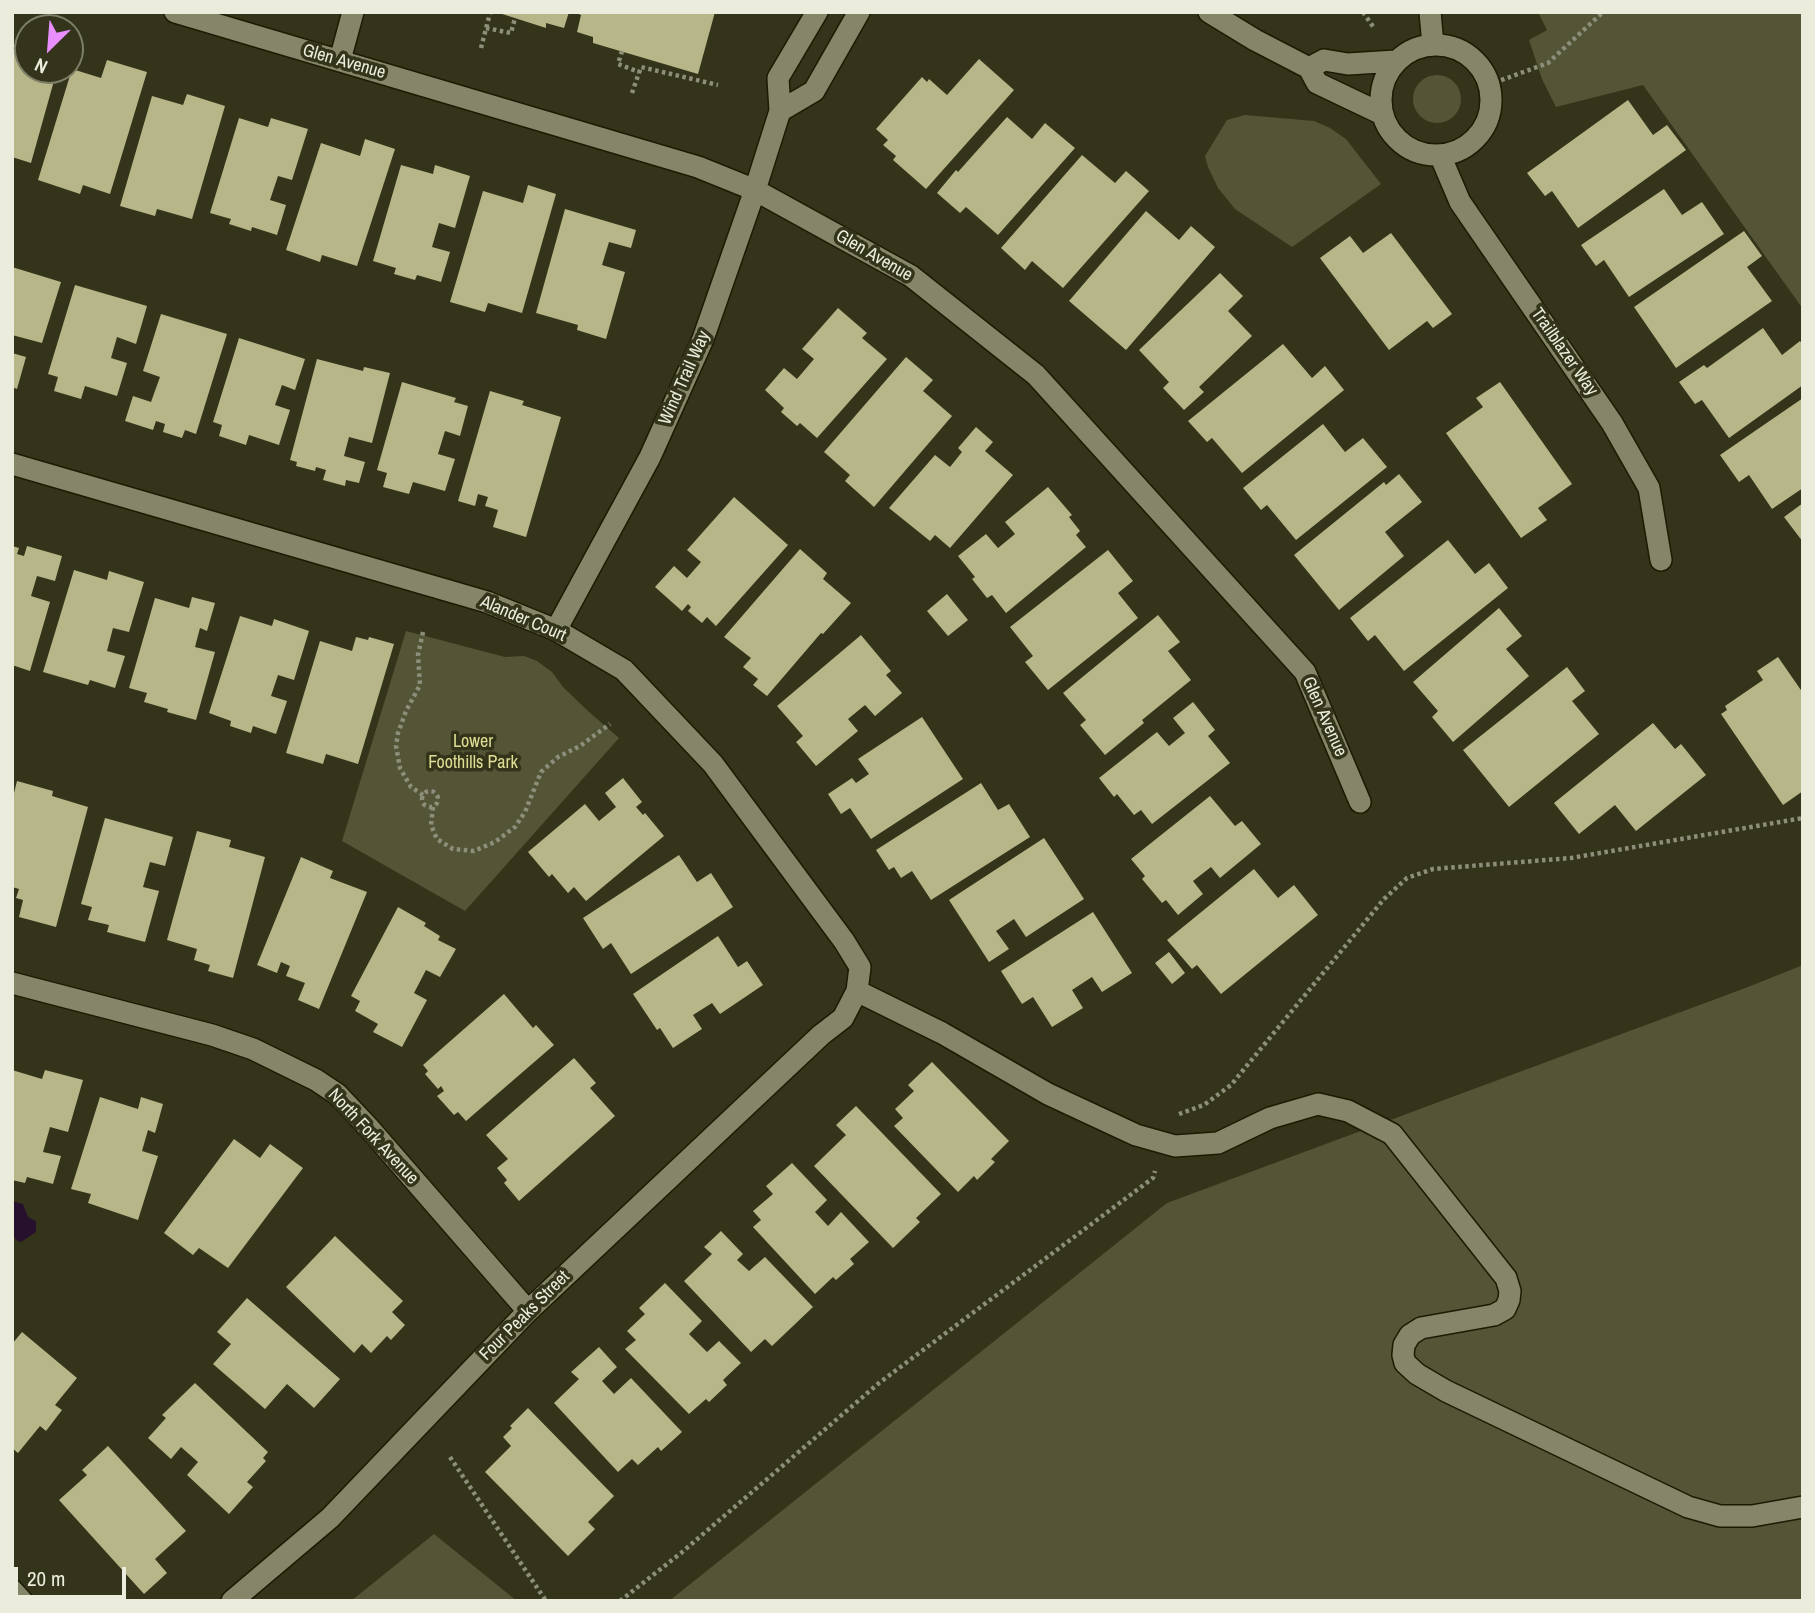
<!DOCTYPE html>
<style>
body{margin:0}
#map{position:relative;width:1815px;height:1613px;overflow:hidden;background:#34341a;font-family:"Archivo Narrow",sans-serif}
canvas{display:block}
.frame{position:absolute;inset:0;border:14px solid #ebecdc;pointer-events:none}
.north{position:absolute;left:14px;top:14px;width:70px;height:70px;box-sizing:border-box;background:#34341a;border:2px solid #7d7e68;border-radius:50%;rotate:205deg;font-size:19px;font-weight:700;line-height:28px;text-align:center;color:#ebecdc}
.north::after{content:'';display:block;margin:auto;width:24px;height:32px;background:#e98efe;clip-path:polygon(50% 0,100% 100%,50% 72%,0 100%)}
.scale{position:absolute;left:14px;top:1567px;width:112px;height:32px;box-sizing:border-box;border:4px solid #ebecdc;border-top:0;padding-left:9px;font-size:21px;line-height:24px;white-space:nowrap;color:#ebecdc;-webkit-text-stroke:5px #34341a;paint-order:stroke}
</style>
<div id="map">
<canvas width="1815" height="1613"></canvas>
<div class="frame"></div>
<div class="north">N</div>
<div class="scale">20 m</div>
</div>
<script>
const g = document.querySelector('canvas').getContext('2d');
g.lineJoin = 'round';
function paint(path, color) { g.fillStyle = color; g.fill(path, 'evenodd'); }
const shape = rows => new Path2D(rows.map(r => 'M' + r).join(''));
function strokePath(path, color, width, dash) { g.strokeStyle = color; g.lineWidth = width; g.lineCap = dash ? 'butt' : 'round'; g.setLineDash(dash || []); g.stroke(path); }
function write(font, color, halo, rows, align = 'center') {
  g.font = font + ' "Archivo Narrow",sans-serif'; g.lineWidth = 7; g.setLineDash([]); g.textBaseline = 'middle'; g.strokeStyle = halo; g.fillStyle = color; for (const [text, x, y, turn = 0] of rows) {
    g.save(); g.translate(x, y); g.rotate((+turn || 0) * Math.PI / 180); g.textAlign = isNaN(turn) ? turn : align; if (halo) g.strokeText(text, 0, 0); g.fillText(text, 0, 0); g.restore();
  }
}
const green = shape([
 [1538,12,1803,12,1803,309,1643,85,1556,107,1542,79,1529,40,1547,30],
 '1413 99a24 24 0 1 1 48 0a24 24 0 1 1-48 0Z',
 [1245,115,1314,121,1330,128,1346,139,1381,184,1292,247,1235,209,1218,188,1208,167,1205,156,1227,120],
 [406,631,505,657,524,656,537,661,552,672,563,687,588,711,619,738,465,911,342,841],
 [1803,965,1803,1601,669,1601,1167,1203,1748,987],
 [434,1534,517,1601,351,1601]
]);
const water = shape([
 [12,1201,23,1204,28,1217,36,1221,36,1232,21,1242,16,1240,12,1232]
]);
const building = shape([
 [496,12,569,12,564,28,546,23,546,28],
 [574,12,715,12,698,74,593,43,593,37,577,32,581,15],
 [12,44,24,47,21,56,28,58,28,70,57,70,31,163,12,157],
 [979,59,1014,90,926,189,893,160,896,156,883,145,888,140,876,129,922,77,927,82,929,79,947,95],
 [107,60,147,72,110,194,83,185,80,194,38,180,72,69,101,78],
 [187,94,225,106,192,219,157,209,155,216,120,206,152,96,183,105],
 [1628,100,1653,135,1667,125,1686,150,1578,228,1552,191,1545,196,1527,173],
 [1007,117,1032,139,1045,123,1075,148,998,235,966,207,960,213,937,193,956,170,958,172],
 [239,118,268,127,271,118,308,129,292,180,278,176,270,200,286,205,277,235,252,227,251,231,229,224,231,219,210,213],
 [365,139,395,149,357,266,322,255,320,262,286,250,321,143,360,156],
 [1082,155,1115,183,1126,171,1149,191,1063,288,1032,261,1025,270,1001,248],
 [401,165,433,174,435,165,470,176,455,228,439,223,432,247,450,252,441,282,417,275,415,280,394,274,396,268,373,261],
 [528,185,556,194,522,313,488,303,485,312,450,302,483,191,523,203],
 [1664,189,1682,215,1702,202,1724,234,1629,297,1604,260,1596,266,1581,245],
 [565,209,636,230,631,248,609,242,602,265,625,272,606,339,577,330,578,325,536,313],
 [1146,211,1179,240,1191,226,1215,247,1126,350,1069,301],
 [1744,231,1762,256,1747,267,1772,301,1676,368,1634,307],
 [1391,233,1452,314,1433,328,1427,321,1389,350,1320,258,1350,236,1363,253],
 [12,267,61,282,42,343,12,335],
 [1220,273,1243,296,1228,311,1252,336,1199,387,1204,392,1184,410,1163,388,1169,382,1139,350],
 [75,285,147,306,136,344,117,337,111,358,127,363,117,396,85,386,81,399,54,391,58,377,48,374],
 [838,308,867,333,862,338,887,359,817,438,800,423,797,426,781,412,784,408,765,390,784,368,797,379,814,359,802,349],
 [161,314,227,334,196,434,185,430,182,438,163,432,165,424,156,421,153,430,125,421,133,396,151,402,160,377,143,371],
 [1763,328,1782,355,1800,341,1803,345,1803,385,1729,438,1702,400,1695,404,1679,382,1704,365,1707,368],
 [239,338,305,359,295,390,282,385,275,405,290,410,279,445,249,435,246,445,219,436,222,425,213,422],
 [1283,344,1312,378,1325,366,1344,390,1242,473,1212,438,1207,442,1188,421],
 [12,353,26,357,17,389,12,387],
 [906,357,933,380,923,391,952,416,874,507,845,481,850,475,824,452],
 [317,359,363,371,364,367,390,373,372,443,349,437,344,456,365,462,359,483,346,480,345,486,323,480,326,470,316,467,315,471,296,466,297,462,290,460],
 [402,382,456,398,454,402,468,406,460,436,445,431,438,454,455,459,445,491,413,482,409,494,383,487,387,473,377,470],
 [1500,382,1572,484,1538,508,1547,520,1521,538,1446,433,1483,407,1476,398],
 [490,391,524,401,522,405,561,417,526,537,493,527,498,510,485,506,488,497,478,494,475,506,458,501],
 [1803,398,1803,488,1772,509,1749,475,1739,482,1720,455],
 [1323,424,1345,452,1363,438,1387,467,1296,540,1267,505,1261,510,1243,488],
 [976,427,993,442,985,451,1013,475,950,548,935,535,930,541,889,508,935,455,950,467,962,452,958,448],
 [1399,474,1422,502,1385,532,1404,556,1339,610,1294,555,1384,482,1386,485],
 [1048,487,1072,515,1069,517,1080,531,1076,535,1086,547,1006,613,992,595,987,598,972,579,975,577,958,556,986,534,998,548,1015,534,1005,522],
 [734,497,788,545,716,626,707,617,702,623,688,611,691,607,688,604,682,611,655,587,674,566,687,578,701,562,687,550],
 [1803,503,1803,542,1784,517],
 [1448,540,1475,574,1489,563,1508,588,1404,671,1375,635,1368,641,1350,618],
 [12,546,19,548,17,554,24,556,27,546,62,556,55,581,37,576,31,596,50,602,30,671,12,665],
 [800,549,827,573,823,579,851,603,823,634,821,633,767,696,753,685,758,679,743,667,751,658,724,637],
 [1108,550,1133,581,1118,593,1138,618,1048,690,1025,662,1033,656,1010,627],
 [74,570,107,580,109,571,144,582,129,632,113,628,107,651,125,656,115,688,90,680,88,685,43,672],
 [947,594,968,620,948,636,927,611],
 [192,597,215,603,207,631,200,628,195,647,215,652,196,720,167,712,168,709,144,702,147,693,129,688,155,598,189,608],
 [1499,608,1522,636,1506,649,1529,676,1453,742,1432,717,1438,711,1413,682],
 [1158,615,1180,642,1168,651,1191,680,1142,720,1144,723,1105,755,1080,725,1086,720,1063,693],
 [240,616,272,626,274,619,309,631,294,680,278,675,271,696,287,701,276,734,253,726,251,733,230,726,231,721,209,713],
 [861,635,891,671,886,675,902,693,875,716,865,705,848,719,858,731,816,766,796,742,803,736,777,706],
 [356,637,368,640,369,637,394,644,358,764,326,754,323,764,286,753,320,641,352,651],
 [1778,657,1803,693,1803,791,1783,805,1721,714,1727,710,1725,706,1763,680,1757,671],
 [1567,667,1585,691,1572,701,1599,734,1509,807,1463,750],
 [1193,702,1215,730,1208,736,1230,763,1152,824,1141,810,1134,815,1117,794,1114,797,1099,778,1157,732,1169,746,1185,733,1173,718],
 [922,717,963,779,871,839,850,808,841,814,828,794,852,778,856,783,869,774,858,759],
 [1653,723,1675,749,1681,744,1706,775,1636,831,1615,805,1579,834,1554,803],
 [623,778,642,802,636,807,643,815,645,813,664,836,586,901,574,887,568,893,552,874,549,877,528,852,585,804,599,821,616,807,605,793],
 [17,781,53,791,52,796,88,807,56,927,19,917,23,900,16,898,19,889,12,887,12,801],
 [981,783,998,810,1009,804,1030,837,931,900,912,871,901,878,894,867,889,870,876,850],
 [1210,796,1235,826,1242,821,1261,844,1220,878,1211,867,1193,881,1203,894,1178,915,1166,900,1162,903,1142,879,1145,876,1131,859],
 [105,818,173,837,165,866,150,862,143,887,159,891,145,942,107,932,109,925,88,920,92,907,81,904],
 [197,831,231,840,229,847,265,857,233,978,208,971,210,965,194,960,197,949,167,940],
 [1044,838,1084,899,1026,937,1014,919,996,931,1009,949,989,962,949,900],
 [679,855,697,882,711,873,733,907,631,974,611,943,603,949,583,918],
 [301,857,333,871,330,878,367,892,319,1009,298,1000,305,983,286,976,290,966,281,962,277,973,257,965],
 [1254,869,1278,898,1294,885,1318,915,1221,994,1197,965,1192,969,1167,940],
 [398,907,426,923,424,926,440,936,438,940,456,949,440,977,426,970,414,993,427,1000,402,1047,373,1032,378,1024,355,1011,360,1001,351,996],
 [1093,912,1132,973,1102,992,1092,977,1072,990,1083,1008,1052,1027,1033,997,1022,1004,1001,971],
 [718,936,738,967,747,961,763,985,720,1014,712,1003,693,1015,702,1029,673,1048,660,1028,657,1030,633,994],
 [1169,952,1185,973,1172,984,1155,963],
 [504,994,533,1028,536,1025,554,1045,466,1121,458,1112,454,1115,437,1096,444,1091,441,1086,438,1089,425,1074,428,1071,423,1065],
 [574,1058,596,1083,590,1088,615,1116,519,1201,504,1183,507,1180,497,1168,508,1159,486,1135],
 [932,1062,1009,1141,991,1159,995,1162,977,1180,974,1176,958,1192,894,1126,903,1118,895,1109,914,1091,908,1085],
 [12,1070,42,1079,45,1070,83,1080,68,1132,50,1127,43,1152,61,1156,53,1184,27,1177,25,1183,12,1180],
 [100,1097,138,1109,141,1097,163,1104,155,1133,148,1130,142,1151,158,1156,138,1220,88,1203,91,1194,71,1189],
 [856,1106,941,1194,916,1218,920,1222,893,1248,814,1166,846,1135,836,1125],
 [234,1139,260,1158,270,1144,303,1168,228,1268,199,1248,193,1255,164,1233],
 [792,1163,827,1200,815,1212,828,1226,841,1212,869,1242,850,1259,854,1264,836,1280,833,1277,815,1294,753,1227,761,1220,753,1211,773,1194,766,1186],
 [721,1231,743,1254,737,1260,749,1271,765,1257,813,1307,772,1346,765,1339,751,1352,684,1281,712,1254,704,1247],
 [335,1236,403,1301,392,1312,405,1325,391,1340,387,1336,371,1353,362,1344,354,1353,286,1287],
 [665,1283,702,1321,689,1334,707,1352,719,1341,741,1363,723,1380,727,1385,709,1402,706,1399,689,1414,625,1349,636,1340,627,1331,645,1314,639,1308],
 [247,1298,340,1379,314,1408,287,1384,265,1409,213,1364,231,1344,217,1332],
 [22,1332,77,1378,55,1405,62,1410,46,1431,40,1426,18,1453,12,1448,12,1344],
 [599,1347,617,1367,602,1381,614,1394,631,1378,682,1432,661,1451,658,1447,638,1465,632,1459,618,1472,554,1403,579,1379,571,1372],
 [195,1383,268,1452,263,1458,266,1461,247,1482,253,1487,229,1514,187,1475,198,1462,181,1447,171,1459,148,1438,166,1418,162,1415],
 [528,1408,614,1496,588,1522,595,1529,568,1556,485,1472,511,1446,503,1437,512,1428,510,1426],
 [108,1446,186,1531,155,1559,167,1573,144,1594,59,1500,87,1475,82,1470]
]);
const path = shape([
 [1363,12,1374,28],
 [486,28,511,33,515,18],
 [481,48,490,13],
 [622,51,618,64,639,72],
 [1488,85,1548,63,1603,12],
 [632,93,641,67,718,85],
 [423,632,418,655,420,685,406,711,398,733,396,746,400,768,411,787,423,795],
 '422 799a8 8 0 1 1 16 0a8 8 0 1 1-16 0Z',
 [433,807,431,825,437,839,453,849,474,851,495,842,515,827,525,812,541,772,558,757,580,746,610,724],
 [1179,1114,1204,1105,1231,1085,1384,899,1407,878,1433,869,1571,858,1803,818],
 [450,1457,546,1601],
 [620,1601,681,1553,879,1383,1153,1178,1155,1171]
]);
const minor = shape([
 [175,12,698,167,755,190,911,276,1036,375,1305,672,1360,802],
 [817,12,778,78,780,111,814,91,859,12],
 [1209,12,1255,40,1309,68,1317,83,1382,114],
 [1430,12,1433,45],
 '1381 100a55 55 0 1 1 110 0a55 55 0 1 1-110 0Z',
 [340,60,353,12],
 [1309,68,1324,60,1348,64,1396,61],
 [1440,155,1460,202,1612,423,1649,488,1661,560],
 [12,464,487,602,556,630,624,670,713,764,844,941,860,967,857,991,843,1018,821,1035,528,1311,330,1518,232,1601],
 [556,630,650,457,703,339,755,190,780,111],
 [12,983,212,1035,253,1049,316,1080,337,1094,369,1128,528,1311],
 [857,991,942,1033,1048,1094,1136,1135,1175,1146,1218,1143,1270,1118,1318,1104,1348,1111,1392,1134,1506,1278,1510,1291,1509,1300,1505,1309,1494,1315,1421,1328,1410,1335,1404,1345,1403,1355,1405,1363,1417,1374,1446,1391,1688,1507,1720,1516,1752,1516,1803,1507],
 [12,1590,22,1601]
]);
const streetNames = [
 ["Glen Avenue",344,62,16],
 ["Glen Avenue",874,256,30],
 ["Trailblazer Way",1564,352,55],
 ["Wind Trail Way",685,378,-66],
 ["Alander Court",523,619,23],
 ["Glen Avenue",1324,717,66],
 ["North Fork Avenue",373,1137,47],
 ["Four Peaks Street",525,1316,-45]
];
const parkNames = [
 ["Lower",473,742],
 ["Foothills Park",473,763]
];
paint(green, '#545437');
paint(water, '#27102d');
paint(building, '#b6b688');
strokePath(minor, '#1c1b03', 24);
strokePath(path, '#8e8f7a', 4.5, [3.5, 3.5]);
strokePath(minor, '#858669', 21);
write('18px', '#ebecdc', '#34341a', streetNames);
write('18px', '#dede96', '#34341a', parkNames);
</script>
